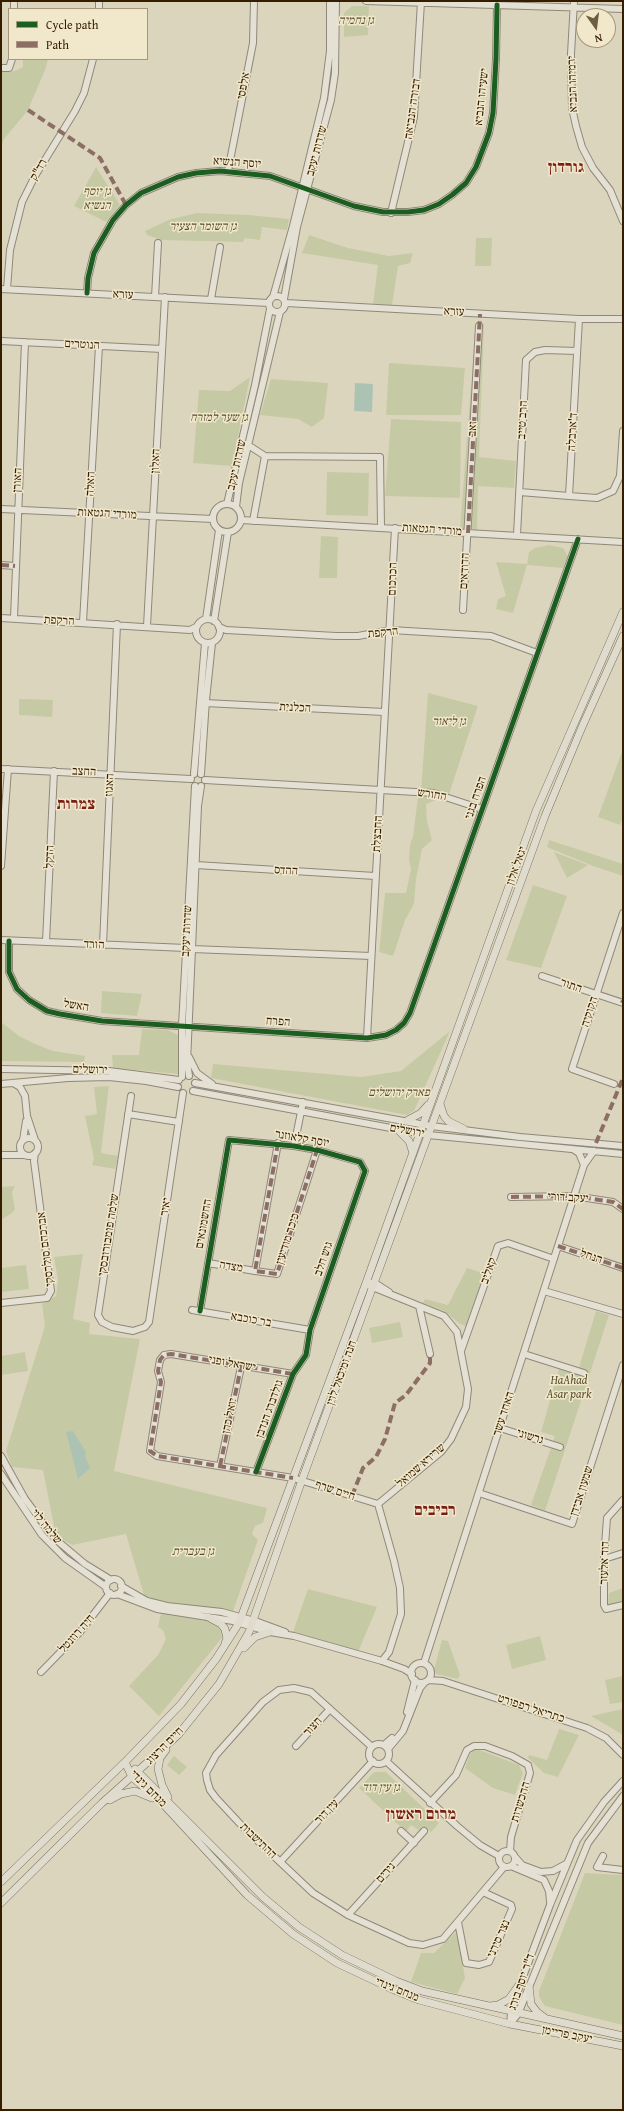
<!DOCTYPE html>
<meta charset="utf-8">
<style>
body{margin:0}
#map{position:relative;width:624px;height:2111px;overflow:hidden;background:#dcd5be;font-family:"Gentium Book Plus",serif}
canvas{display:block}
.frame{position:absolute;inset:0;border:2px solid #351d00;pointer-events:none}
.legend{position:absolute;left:8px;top:8px;width:140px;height:52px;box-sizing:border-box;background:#f1e8cc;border:1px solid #a6977a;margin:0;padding:5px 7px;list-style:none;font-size:12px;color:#351d00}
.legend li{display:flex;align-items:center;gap:8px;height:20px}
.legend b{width:20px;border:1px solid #a6977a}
.north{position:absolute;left:576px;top:8px;width:40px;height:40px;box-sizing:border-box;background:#f1e8cc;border:1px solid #a6977a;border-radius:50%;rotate:166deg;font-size:11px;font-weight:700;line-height:16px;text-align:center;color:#351d00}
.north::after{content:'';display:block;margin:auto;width:14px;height:18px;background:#6f5d42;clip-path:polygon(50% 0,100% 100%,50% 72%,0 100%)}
</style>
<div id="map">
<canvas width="624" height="2111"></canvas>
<div class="frame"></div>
<ul class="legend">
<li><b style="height:5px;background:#1b5e20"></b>Cycle path</li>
<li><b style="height:5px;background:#8d6e63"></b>Path</li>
</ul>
<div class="north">N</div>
</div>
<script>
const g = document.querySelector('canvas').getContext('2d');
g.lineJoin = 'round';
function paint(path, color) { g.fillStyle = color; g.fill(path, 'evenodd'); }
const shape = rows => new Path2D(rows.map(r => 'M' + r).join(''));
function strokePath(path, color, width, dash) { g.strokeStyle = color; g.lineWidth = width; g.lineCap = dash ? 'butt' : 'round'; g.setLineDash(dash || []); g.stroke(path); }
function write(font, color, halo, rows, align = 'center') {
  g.font = font + ' "Gentium Book Plus","Frank Ruhl Libre",serif'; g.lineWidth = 3; g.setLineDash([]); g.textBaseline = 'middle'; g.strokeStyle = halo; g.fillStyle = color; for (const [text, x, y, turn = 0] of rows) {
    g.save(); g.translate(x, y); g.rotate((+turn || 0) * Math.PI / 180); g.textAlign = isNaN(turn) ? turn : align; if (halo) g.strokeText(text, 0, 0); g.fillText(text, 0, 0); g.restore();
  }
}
const green = shape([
 [352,6,369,6,368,35,344,37,344,13],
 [23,59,48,59,45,70,28,110,4,139,1,146,1,71,15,71,23,67],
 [96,167,120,205,106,222,74,206],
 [197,213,249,215,289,219,287,230,262,227,260,240,245,238,243,242,162,240,147,235,145,231,171,219],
 [309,235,348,248,389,256,413,253,410,263,398,266,392,305,373,304,378,265,302,253],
 [476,238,492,238,491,266,475,266],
 [476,322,484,324,479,457,516,461,514,488,478,486,477,530,460,529],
 [389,363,465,368,461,415,386,415],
 [250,377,232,466,193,463,199,390,230,391],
 [271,379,328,383,324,418,312,427,298,419,260,415],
 [391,419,461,422,460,498,385,496],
 [327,472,369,473,368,516,326,515],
 [321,536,338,537,337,578,319,578],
 [549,545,563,548,568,556,563,568,527,565,513,613,496,609,498,599,506,596,496,562,527,564,529,552,535,548],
 [428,693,478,706,449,794,421,791],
 [19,699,53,700,52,717,19,715],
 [623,749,623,818,620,825,598,817],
 [434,796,434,801,426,804,427,821,432,840,422,849,416,879,414,904,405,920,393,956,379,952,385,893,406,893,411,869,409,860,410,845,413,836,418,797],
 [549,840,623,864,623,876,593,866,547,847],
 [554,852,588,865,567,878],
 [533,885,567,896,541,968,506,960],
 [102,991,142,994,137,1016,101,1013],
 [1,1022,19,1036,35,1044,53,1051,85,1056,84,1062,1,1061],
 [142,1029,168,1030,178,1035,178,1074,113,1068,112,1055,139,1055],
 [450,1031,414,1111,407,1115,211,1078,213,1064,361,1077,401,1071],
 [109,1086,101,1153,118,1156,115,1169,92,1165,94,1159,85,1116,97,1114,94,1087],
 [15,1186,12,1192,15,1209,12,1213,1,1220,1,1187],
 [83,1254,73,1319,90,1323,89,1334,140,1339,114,1471,267,1508,263,1523,255,1526,252,1534,258,1540,225,1634,159,1716,129,1686,158,1655,166,1639,163,1630,158,1627,163,1604,144,1595,126,1534,72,1545,56,1536,43,1470,12,1467,6,1451,45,1326,42,1304,56,1296,58,1280,54,1257],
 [26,1265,29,1289,1,1292,1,1268],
 [467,1268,487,1274,469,1327,460,1324,444,1311,423,1303,425,1299,448,1305],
 [596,1311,609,1315,545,1511,531,1505,555,1436,541,1432,559,1369,577,1374],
 [400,1322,403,1337,372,1343,369,1328],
 [25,1352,28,1371,1,1375,1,1356],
 [623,1588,623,1601,608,1605,609,1593],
 [308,1589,377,1607,358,1652,293,1632],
 [540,1636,546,1660,512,1669,506,1645],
 [442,1640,448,1641,460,1675,458,1679,436,1674,434,1670],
 [623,1676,623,1702,610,1704,605,1680],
 [623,1709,623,1735,591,1716],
 [559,1729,579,1735,558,1777,544,1773,528,1758,529,1755,547,1760],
 [477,1749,519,1765,523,1773,515,1795,493,1788,465,1768,470,1754],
 [174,1756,187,1767,179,1775,167,1765],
 [374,1772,386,1772,439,1823,431,1832,425,1827,420,1831,411,1825,406,1832,359,1788],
 [585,1873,623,1875,623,2025,545,2006,539,1997,539,1991],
 [457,1931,465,1978,457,1994,411,1982,421,1953,434,1953]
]);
const water = shape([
 [355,383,373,384,372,412,354,411],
 [73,1431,86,1452,85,1456,90,1468,78,1479,66,1432]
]);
const minor = shape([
 [366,1,623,9],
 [574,1,571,54,572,108,576,126,582,147,593,168,610,190,623,221],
 [14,9,14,1],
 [99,9,99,1],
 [1,68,9,68,12,59],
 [228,171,253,43,254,1],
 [391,213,414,117,421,2],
 [1,289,269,303],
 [7,289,10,250,22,202,35,176,75,111,84,93,93,59],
 [87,293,88,278,94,253,113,220,126,205,141,193,178,177,196,173,220,171,270,176,354,206,383,212,408,212,424,210,439,204,452,195,466,183,476,167,489,133,493,113,496,59,497,5],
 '269 304a8 8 0 1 1 16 0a8 8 0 1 1-16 0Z',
 [155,297,158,243],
 [273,297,293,226,324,98,330,51,330,1],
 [211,299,220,247],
 [284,299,297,227,331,100,335,73,336,1],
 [286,303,579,319,623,319],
 [1,341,162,349],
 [248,445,265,456,380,457,381,527],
 [520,492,569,496,579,319],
 [569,496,597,498,613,491,620,476,623,431],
 [227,504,255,385,270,309],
 '213 518a14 14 0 1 1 28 0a14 14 0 1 1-28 0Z',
 [236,507,239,483,280,312],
 [1,509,213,519],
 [241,520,623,542],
 [253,521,265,456],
 [517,535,526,360,535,352,545,350,577,351],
 [1,565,15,566],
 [463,610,479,326],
 [1,618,190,630,196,627],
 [14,618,25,342],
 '196 631a12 12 0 1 1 24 0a12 12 0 1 1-24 0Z',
 [206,619,219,530],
 [214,621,228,532],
 [83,622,99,346],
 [147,626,165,297],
 [219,627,226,630,336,636,358,636,391,630,491,636,537,653],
 [205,703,384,712],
 [1,769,191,779],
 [194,774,205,643],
 [201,774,206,700,212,643],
 [205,780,433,793,482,809],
 [196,865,375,876],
 [1,866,8,769],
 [1,940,186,948],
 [9,941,9,972,17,989,29,1000,47,1011,60,1014,102,1021,367,1038,386,1035,396,1030,404,1023,410,1013,578,539],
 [46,942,54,771],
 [103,945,117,624],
 [192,949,371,956],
 [542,976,623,1003],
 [367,1038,395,528],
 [189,1057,197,1073,212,1084],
 [1,1069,109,1071,179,1080],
 [189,1076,187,1062,192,949,198,806,201,786],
 [182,1077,182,1025,195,786],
 [13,1083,20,1087,25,1096,27,1116,35,1140],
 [195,1083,431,1126,520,1137,623,1146],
 [1,1084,68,1078,109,1077,146,1081,178,1087],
 [614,1084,572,1069,623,913],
 [193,1091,428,1135,623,1154],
 [131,1096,98,1315,102,1322,112,1327,133,1331,145,1327,149,1322,183,1093],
 [128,1114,179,1122],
 '20 1147a9 9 0 1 1 18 0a9 9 0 1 1-18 0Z',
 [23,1140,26,1121],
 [278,1143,255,1271,277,1274,317,1150],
 [294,1146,303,1102],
 [574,1150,579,1153,584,1165],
 [1,1155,25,1155],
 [511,1197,574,1196,613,1202,623,1209],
 [558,1246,623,1268],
 [208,1263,255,1271],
 [370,1283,375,1283,389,1292],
 [370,1286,444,1316,457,1332,468,1389,466,1407,451,1439,441,1452,378,1504],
 [544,1291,623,1314],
 [1,1303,47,1298,51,1291,34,1161,35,1153],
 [419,1306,430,1354],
 [192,1310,310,1330],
 [200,1311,229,1140,294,1146,317,1150,360,1162,365,1171,310,1330,306,1355,293,1374,256,1472],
 [461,1351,498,1246,508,1243,554,1259],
 [524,1354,584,1373],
 [293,1374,171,1354,164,1355,160,1360,158,1371,161,1382,150,1451,157,1456,293,1478,378,1504],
 [500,1428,560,1447],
 [1,1456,25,1499,54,1538,85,1564,111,1580],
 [220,1466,241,1367],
 [1,1474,42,1535,65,1558,106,1587],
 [479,1493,572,1524,623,1365],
 [623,1500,607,1518,604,1559,604,1605,606,1609,623,1605],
 [378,1504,394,1561,400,1588,401,1614,389,1652,382,1661],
 [604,1559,623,1553],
 '106 1587a8 8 0 1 1 16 0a8 8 0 1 1-16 0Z',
 [121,1586,147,1601,167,1606,222,1612,258,1622,285,1632],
 [117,1594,157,1609,233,1621,270,1632,294,1636,382,1661,404,1669,412,1674],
 [424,1663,584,1165,594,1151],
 '411 1673a10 10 0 1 1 20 0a10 10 0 1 1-20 0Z',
 [41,1672,80,1632,110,1593],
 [429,1680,443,1681,587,1728,606,1738,623,1755],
 [407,1712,415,1680],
 '369 1754a10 10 0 1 1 20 0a10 10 0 1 1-20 0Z',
 [384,1745,392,1738],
 [296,1746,330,1709],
 [372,1747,311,1692,294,1688,279,1690,263,1702,216,1755,206,1773,207,1780,210,1790,216,1798,243,1827,313,1893,348,1915,409,1943,423,1945,443,1939,504,1867],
 [388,1749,403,1731,420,1688,425,1682],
 [386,1761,457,1826,480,1845,499,1856],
 [430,1803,456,1775,467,1750,474,1746,485,1746,512,1756,528,1765,530,1773,511,1837,510,1851],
 [401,1831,414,1843],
 '499 1859a8 8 0 1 1 16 0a8 8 0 1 1-16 0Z',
 [603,1856,597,1867,623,1870],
 [516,1858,522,1865,541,1872,553,1871,566,1864],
 [280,1862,373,1761],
 [511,1866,544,1880,549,1891,550,1902],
 [348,1915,424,1831],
 [458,1922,466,1963,479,1965,489,1962,512,1909,511,1905,483,1892],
 [510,2024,511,2013,521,1982,550,1905,577,1840,604,1802,623,1781],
 [510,2024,518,2014,588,1843,623,1796]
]);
const major = shape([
 [440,1104,444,1116,448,1121,464,1129],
 [406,1121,421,1113,428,1105],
 [397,1129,409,1141,413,1153],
 [208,1617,221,1624,225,1629,227,1639,225,1643],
 [244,1648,255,1637,270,1632],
 [166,1750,160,1758,158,1769,162,1785,168,1797],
 [125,1762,132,1777,163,1804,247,1895,293,1934,337,1963,392,1989,419,2000,510,2024,623,2046],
 [135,1769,263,1897,299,1927,342,1955,396,1981,422,1991,623,2036],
 [110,1800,121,1794,135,1791,152,1798],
 [1,1882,128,1759,181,1704,216,1659,239,1623,366,1283,536,811,623,612],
 [1,1903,102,1803,178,1735,219,1684,249,1632,302,1480,545,816,582,727,623,636],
 [529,1986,531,2004,537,2012,545,2018],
 [490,2006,498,2005,509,1999,521,1982]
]);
const quiet = shape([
 [28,110,100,158,126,205],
 [468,533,480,314],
 [1,565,15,566],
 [622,1003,623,1001],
 [278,1143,255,1271,277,1274,317,1150],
 [596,1143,623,1078],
 [511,1197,574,1196,613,1202,623,1209],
 [558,1246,623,1268],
 [293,1374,171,1354,164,1355,160,1360,158,1371,161,1382,150,1451,157,1456,293,1478],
 [220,1466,241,1367],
 [352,1496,363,1468,376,1457,385,1439,395,1403,406,1395,430,1363,430,1354]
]);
const cycleway = shape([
 [87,293,88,278,94,253,113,220,126,205,141,193,178,177,196,173,220,171,270,176,354,206,383,212,408,212,424,210,439,204,452,195,466,183,476,167,489,133,493,113,496,59,497,5],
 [9,941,9,972,17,989,29,1000,47,1011,60,1014,102,1021,367,1038,386,1035,396,1030,404,1023,410,1013,578,539],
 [200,1311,229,1140,294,1146,317,1150,360,1162,365,1171,310,1330,306,1355,293,1374,256,1472]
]);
const parkNames = [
 ["גן נחמיה",356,21],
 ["גן יוסף",97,192],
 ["הנשיא",97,206],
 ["גן השומר הצעיר",203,227],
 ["גן שער למזרח",219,418],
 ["גן ליאור",449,722],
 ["פארק ירושלים",399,1093],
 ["HaAhad",569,1381],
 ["Asar park",569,1395],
 ["גן בעברית",193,1552],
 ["גן עין דוד",381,1788]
];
const streetNames = [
 ["ירמיהו הנביא",573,84,-92],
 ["אלפסי",244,86,-79],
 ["ישעיהו הנביא",482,97,-84],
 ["דבורה הנביאה",413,109,-82],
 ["שדרות יעקב",317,151,-75],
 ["יוסף הנשיא",237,163,4],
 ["רד\"ק",39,170,-60],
 ["עזרא",123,295,3],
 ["עזרא",454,312,3],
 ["הנוטרים",82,345,3],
 ["הרב טייב",523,420,-87],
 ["זאב",473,429,-87],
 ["ד'ארבלה",573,432,-87],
 ["האלון",156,461,-87],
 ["שדרות יעקב",237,465,-77],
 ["האורן",18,480,-87],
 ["האלה",91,484,-87],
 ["מורדי הגטאות",107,514,3],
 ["מורדי הגטאות",432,530,4],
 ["הדודאים",465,571,-87],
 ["הכרכום",393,579,-88],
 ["הרקפת",59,621,3],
 ["הרקפת",383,633,-6],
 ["הכלנית",295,708,3],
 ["החצב",84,772,2],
 ["האגוז",110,785,-87],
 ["החורש",432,795,9],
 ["הפרח בגני",476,798,-71],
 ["החבצלת",378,834,-87],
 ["הדקל",50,857,-87],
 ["יגאל אלון",517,866,-70],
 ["ההדס",286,871,3],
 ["שדרות יעקב",187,931,-87],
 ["הורד",94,945,3],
 ["התור",571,986,19],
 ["האשל",76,1006,10],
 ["הקוקיה",590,1012,-72],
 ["הפרח",278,1022,4],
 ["ירושלים",90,1070,2],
 ["ירושלים",407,1131,10],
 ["יוסף קלאוזנר",302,1139,10],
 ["יעקב דורי",568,1198,3],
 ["יאיר",166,1207,-81],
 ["החשמונאים",204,1224,-80],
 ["שלמה פומבורובסקי",109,1235,-81],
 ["כיכר מודיעין",288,1239,-72],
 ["אברכהם סולרסקי",46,1249,-97],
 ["הנחל",591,1257,19],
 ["גוש חלב",324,1259,-71],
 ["מצדה",231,1267,9],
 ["קאליב",489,1271,-70],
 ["בר כוכבא",251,1320,10],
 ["ישראל ופני",232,1364,10],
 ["חנה ומיכאל לוין",342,1373,-70],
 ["גולדברג הנדבן",270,1409,-70],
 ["האחד עשר",504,1414,-72],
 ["יואל כהן",230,1416,-78],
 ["גרשוני",530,1437,17],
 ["שרירא שמואל",421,1466,-41],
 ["חיים שרף",335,1491,18],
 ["שמעון אבידן",582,1491,-72],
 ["שלמה לוי",46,1527,51],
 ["דוד אלעזר",605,1563,-88],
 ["חיה רוזנטל",77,1634,-48],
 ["כתריאל רפפורט",531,1709,18],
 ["חצור",313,1727,-47],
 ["חיים הרצוג",165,1746,-45],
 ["מנחם גינדי",148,1789,45],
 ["ההכשרות",521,1802,-73],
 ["עין דור",327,1812,-47],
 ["ההתישבות",258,1841,44],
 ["נירים",386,1873,-48],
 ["נצר סירני",499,1939,-66],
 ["ד\"ר יוסף בורג",522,1982,-71],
 ["מנחם גינדי",397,1990,22],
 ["יעקב פריימן",567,2035,11]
];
const districtNames = [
 ["גורדון",566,168],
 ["צמרות",76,805],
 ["רביבים",435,1511],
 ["מרום ראשון",421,1815]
];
paint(green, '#c6caa4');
paint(water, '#acc3b4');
strokePath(minor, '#8f8878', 8);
strokePath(major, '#776f5f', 8);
strokePath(minor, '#e4e0d4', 6);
strokePath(major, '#dfdbcd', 7);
strokePath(quiet, '#8d6e63', 4, [8, 4]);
strokePath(cycleway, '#1b5e20', 5);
write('italic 12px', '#5b4e2b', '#f1e8cc', parkNames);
write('12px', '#351d00', '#f1e8cc', streetNames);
write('bold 16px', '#7a1f14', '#f1e8cc', districtNames);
</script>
